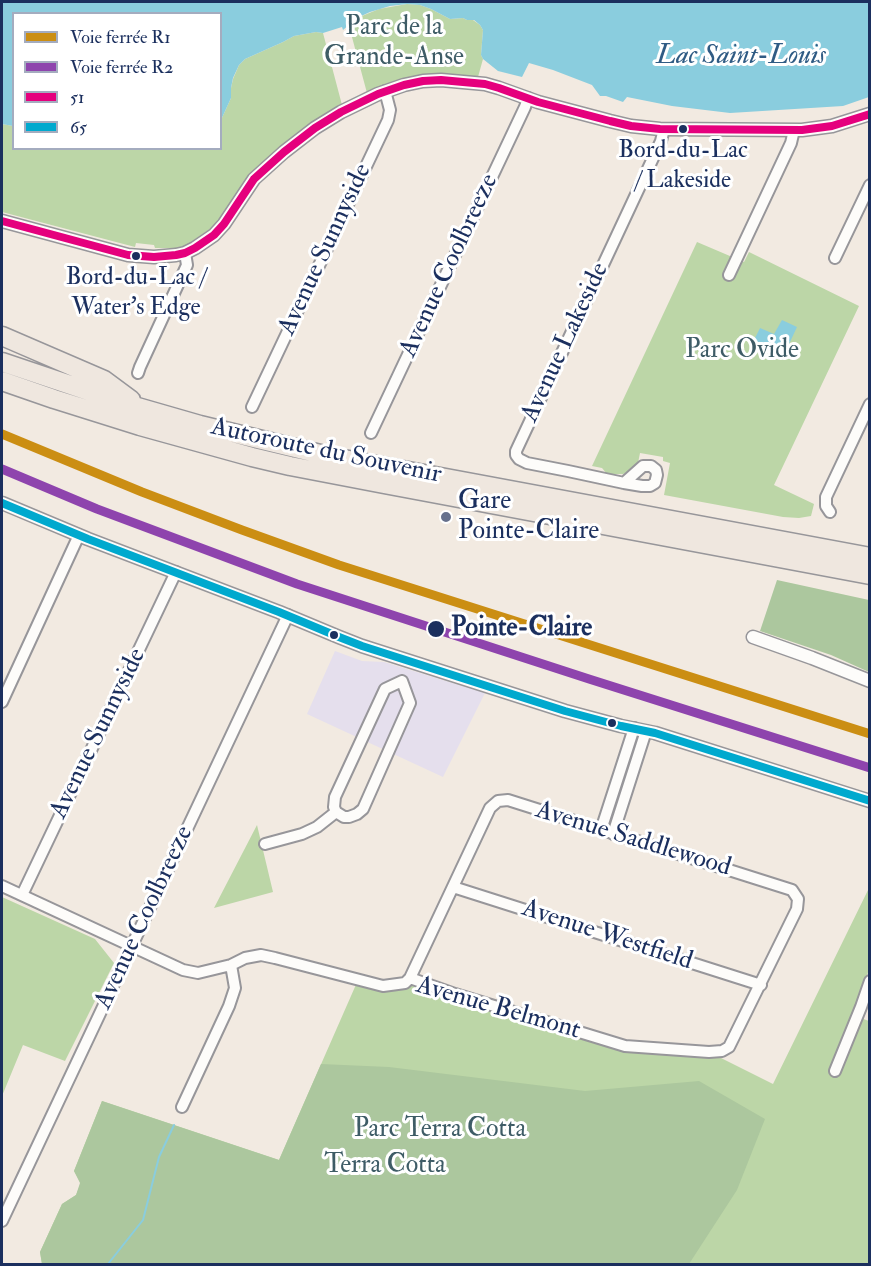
<!DOCTYPE html>
<meta charset="utf-8">
<style>
body{margin:0}
#map{position:relative;width:871px;height:1266px;overflow:hidden;background:#f2eae1;font-family:"IM FELL Double Pica",serif}
canvas{display:block}
.frame{position:absolute;inset:0;border:3px solid #1b2f5e;pointer-events:none}
.legend{position:absolute;left:12px;top:12px;width:210px;height:138px;box-sizing:border-box;background:#fff;border:2px solid #a4acbf;margin:0;padding:8px 10px;list-style:none;font-size:18px;color:#1b2f5e}
.legend li{display:flex;align-items:center;gap:12px;height:30px}
.legend b{width:30px;border:2px solid #a4acbf}
</style>
<div id="map">
<canvas width="871" height="1266"></canvas>
<div class="frame"></div>
<ul class="legend">
<li><b style="height:8px;background:#cb8e13"></b>Voie ferrée R1</li>
<li><b style="height:8px;background:#8e44ad"></b>Voie ferrée R2</li>
<li><b style="height:8px;background:#e5007d"></b>51</li>
<li><b style="height:8px;background:#00a9ce"></b>65</li>
</ul>
</div>
<script>
const g = document.querySelector('canvas').getContext('2d');
g.lineJoin = 'round';
function paint(path, color) { g.fillStyle = color; g.fill(path, 'evenodd'); }
const shape = rows => new Path2D(rows.map(r => 'M' + r).join(''));
function strokePath(path, color, width, dash) { g.strokeStyle = color; g.lineWidth = width; g.lineCap = dash ? 'butt' : 'round'; g.setLineDash(dash || []); g.stroke(path); }
function write(font, color, halo, rows, align = 'center') {
  g.font = font + ' "IM FELL Double Pica",serif'; g.lineWidth = 6; g.setLineDash([]); g.textBaseline = 'middle'; g.strokeStyle = halo; g.fillStyle = color; for (const [text, x, y, turn = 0] of rows) {
    g.save(); g.translate(x, y); g.rotate((+turn || 0) * Math.PI / 180); g.textAlign = isNaN(turn) ? turn : align; if (halo) g.strokeText(text, 0, 0); g.fillText(text, 0, 0); g.restore();
  }
}
const built = shape([
 [335,651,362,661,384,662,485,693,443,777,307,714]
]);
const green = shape([
 [407,4,420,5,431,9,450,19,463,18,467,20,473,20,480,25,483,30,481,55,483,59,478,77,427,74,398,81,367,93,349,26,357,18,379,9],
 [316,32,323,33,342,105,318,118,299,132,257,168,242,186,214,226,187,245,179,248,155,248,154,245,136,243,135,247,2,212,2,124,13,126,14,148,220,148,221,120,231,98,231,88,233,79,239,65,245,59,283,42,294,36],
 [697,242,744,262,749,252,859,306,774,485,814,504,811,516,799,518,783,517,664,495,670,463,663,461,663,457,640,453,638,463,634,468,623,474,607,474,602,468,592,466],
 [257,825,273,892,214,908],
 [869,888,869,969,855,1016,869,1021,869,1264,42,1264,40,1252,62,1204,76,1195,81,1183,74,1171,102,1101,279,1160,358,980,383,986,410,978,625,1046,709,1052,773,1084],
 [2,897,95,939,114,963,65,1061,23,1045,2,1096]
]);
const forest = shape([
 [777,580,869,600,869,672,831,655,760,631],
 [321,1064,389,1067,585,1091,699,1081,765,1119,737,1190,689,1264,42,1264,40,1252,62,1204,76,1195,80,1183,74,1171,102,1101,279,1160]
]);
const water = shape([
 [2,2,869,2,869,97,843,106,730,113,672,106,627,97,623,102,606,96,600,96,592,85,553,70,529,63,522,77,498,71,483,59,481,55,483,30,480,25,474,20,467,20,463,18,450,19,431,9,420,5,407,4,390,6,370,12,357,18,343,30,342,27,323,33,316,32,294,36,283,42,245,59,239,65,233,78,231,88,231,98,221,120,220,14,14,14,13,126,2,124],
 [782,320,797,327,783,357,768,350,766,355,750,348,760,328,774,334]
]);
const stream = shape([
 [108,1264,143,1220,159,1157,174,1125]
]);
const minor = shape([
 [835,258,870,185],
 [729,275,791,143,794,130],
 [138,373,140,367,187,265,185,253],
 [252,407,388,120,390,110,385,91],
 [371,433,525,107,528,98],
 [624,483,643,466,651,466,656,470,657,475,655,483,650,486,642,486,624,483,568,471,527,463,519,459,516,455,516,451,661,141,664,129],
 [830,512,826,506,826,497,870,404],
 [402,681,410,703,363,809,357,814,349,817,344,817,336,812,334,807,335,797,385,689,402,681],
 [2,702,79,535],
 [601,830,634,728],
 [613,834,646,731],
 [265,844,302,834,317,827,336,812],
 [2,886,183,970,198,973,231,965,245,958,261,955,275,958,383,986,405,983,410,978,455,994,625,1046,709,1052,722,1051,729,1047,797,909,798,899,792,890,508,800,498,801,490,808,410,978],
 [453,887,761,985],
 [22,895,176,572],
 [835,1071,861,1007,870,981],
 [182,1107,229,1006,235,988,231,965],
 [2,1221,288,615]
]);
const tertiary = shape([
 [2,221,128,255,154,257,176,255,185,253,195,248,214,235,224,224,254,179,284,152,315,128,341,112,378,94,404,85,423,81,441,80,485,84,499,88,538,102,610,121,631,126,660,129,802,130,832,126,870,114],
 [2,503,88,539,279,612,339,637,362,646,565,711,621,726,655,733,870,801],
 [753,637,812,658,870,681]
]);
const motorway = shape([
 [2,336,104,380,131,400],
 [2,362,127,404,200,425,287,446,333,457,870,557],
 [2,381,54,399,140,426,252,457,290,466,384,484,870,575]
]);
const bus1 = shape([
 [2,221,128,255,154,257,176,255,185,253,195,248,214,235,224,224,254,179,284,152,315,128,341,112,378,94,404,85,423,81,441,80,485,84,499,88,538,102,610,121,631,126,660,129,802,130,832,126,870,114]
]);
const bus2 = shape([
 [2,503,88,539,279,612,339,637,362,646,565,711,621,726,655,733,870,801]
]);
const rail1 = shape([
 [2,434,142,492,242,530,339,565,870,734]
]);
const rail2 = shape([
 [2,469,97,509,297,584,589,679,870,768]
]);
const markers = [
 [683,129,5,"#1b2f5e"],
 [136,256,5,"#1b2f5e"],
 [446,517,6,"#66708c"],
 [436,629,9,"#1b2f5e"],
 [334,635,5,"#1b2f5e"],
 [612,723,5,"#1b2f5e"]
];
const busNames = [
 ["Bord-du-Lac",683,152],
 ["/ Lakeside",683,182],
 ["Bord-du-Lac /",136,279],
 ["Water's Edge",136,309]
];
const parkNames = [
 ["Parc de la",394,28],
 ["Grande-Anse",394,58],
 ["Parc Ovide",742,351],
 ["Parc Terra Cotta",440,1130],
 ["Terra Cotta",385,1166]
];
const streetNames = [
 ["Avenue Sunnyside",326,250,-65],
 ["Avenue Coolbreeze",450,266,-65],
 ["Avenue Lakeside",566,343,-65],
 ["Autoroute du Souvenir",326,452,12],
 ["Avenue Sunnyside",99,734,-64],
 ["Avenue Saddlewood",633,840,17],
 ["Avenue Coolbreeze",145,918,-65],
 ["Avenue Westfield",607,936,18],
 ["Avenue Belmont",498,1009,16]
];
const poiNames = [
 ["Gare",458,502],
 ["Pointe-Claire",458,532]
];
const stopNames = [
 ["Pointe-Claire",451,629]
];
const waterNames = [
 ["Lac Saint-Louis",741,57]
];
paint(built, '#e5dfed');
paint(green, '#bcd6a7');
paint(forest, '#acc79e');
paint(water, '#8acdde');
strokePath(stream, '#8acdde', 2);
strokePath(minor, '#97969a', 14);
strokePath(tertiary, '#97969a', 15);
strokePath(motorway, '#97969a', 21);
strokePath(minor, '#fdfcfa', 10);
strokePath(tertiary, '#fdfcfa', 12);
strokePath(motorway, '#efe7df', 18);
strokePath(bus1, '#e5007d', 8);
strokePath(bus2, '#00a9ce', 8);
strokePath(rail1, '#cb8e13', 9);
strokePath(rail2, '#8e44ad', 9);
for (const [x, y, r, color] of markers) { const dot = new Path2D(); dot.arc(x, y, r, 0, 2 * Math.PI); g.fillStyle = color; g.fill(dot); strokePath(dot, '#fff', 2); }
write('24px', '#1b2f5e', '#fff', busNames);
write('26px', '#3e5c66', '#fff', parkNames);
write('26px', '#1b2f5e', '#fff', streetNames);
write('26px', '#1b2f5e', '#fff', poiNames, 'left');
write('bold 26px', '#1b2f5e', '#fff', stopNames, 'left');
write('italic 27px', '#2f5b84', '#fff', waterNames);
</script>
